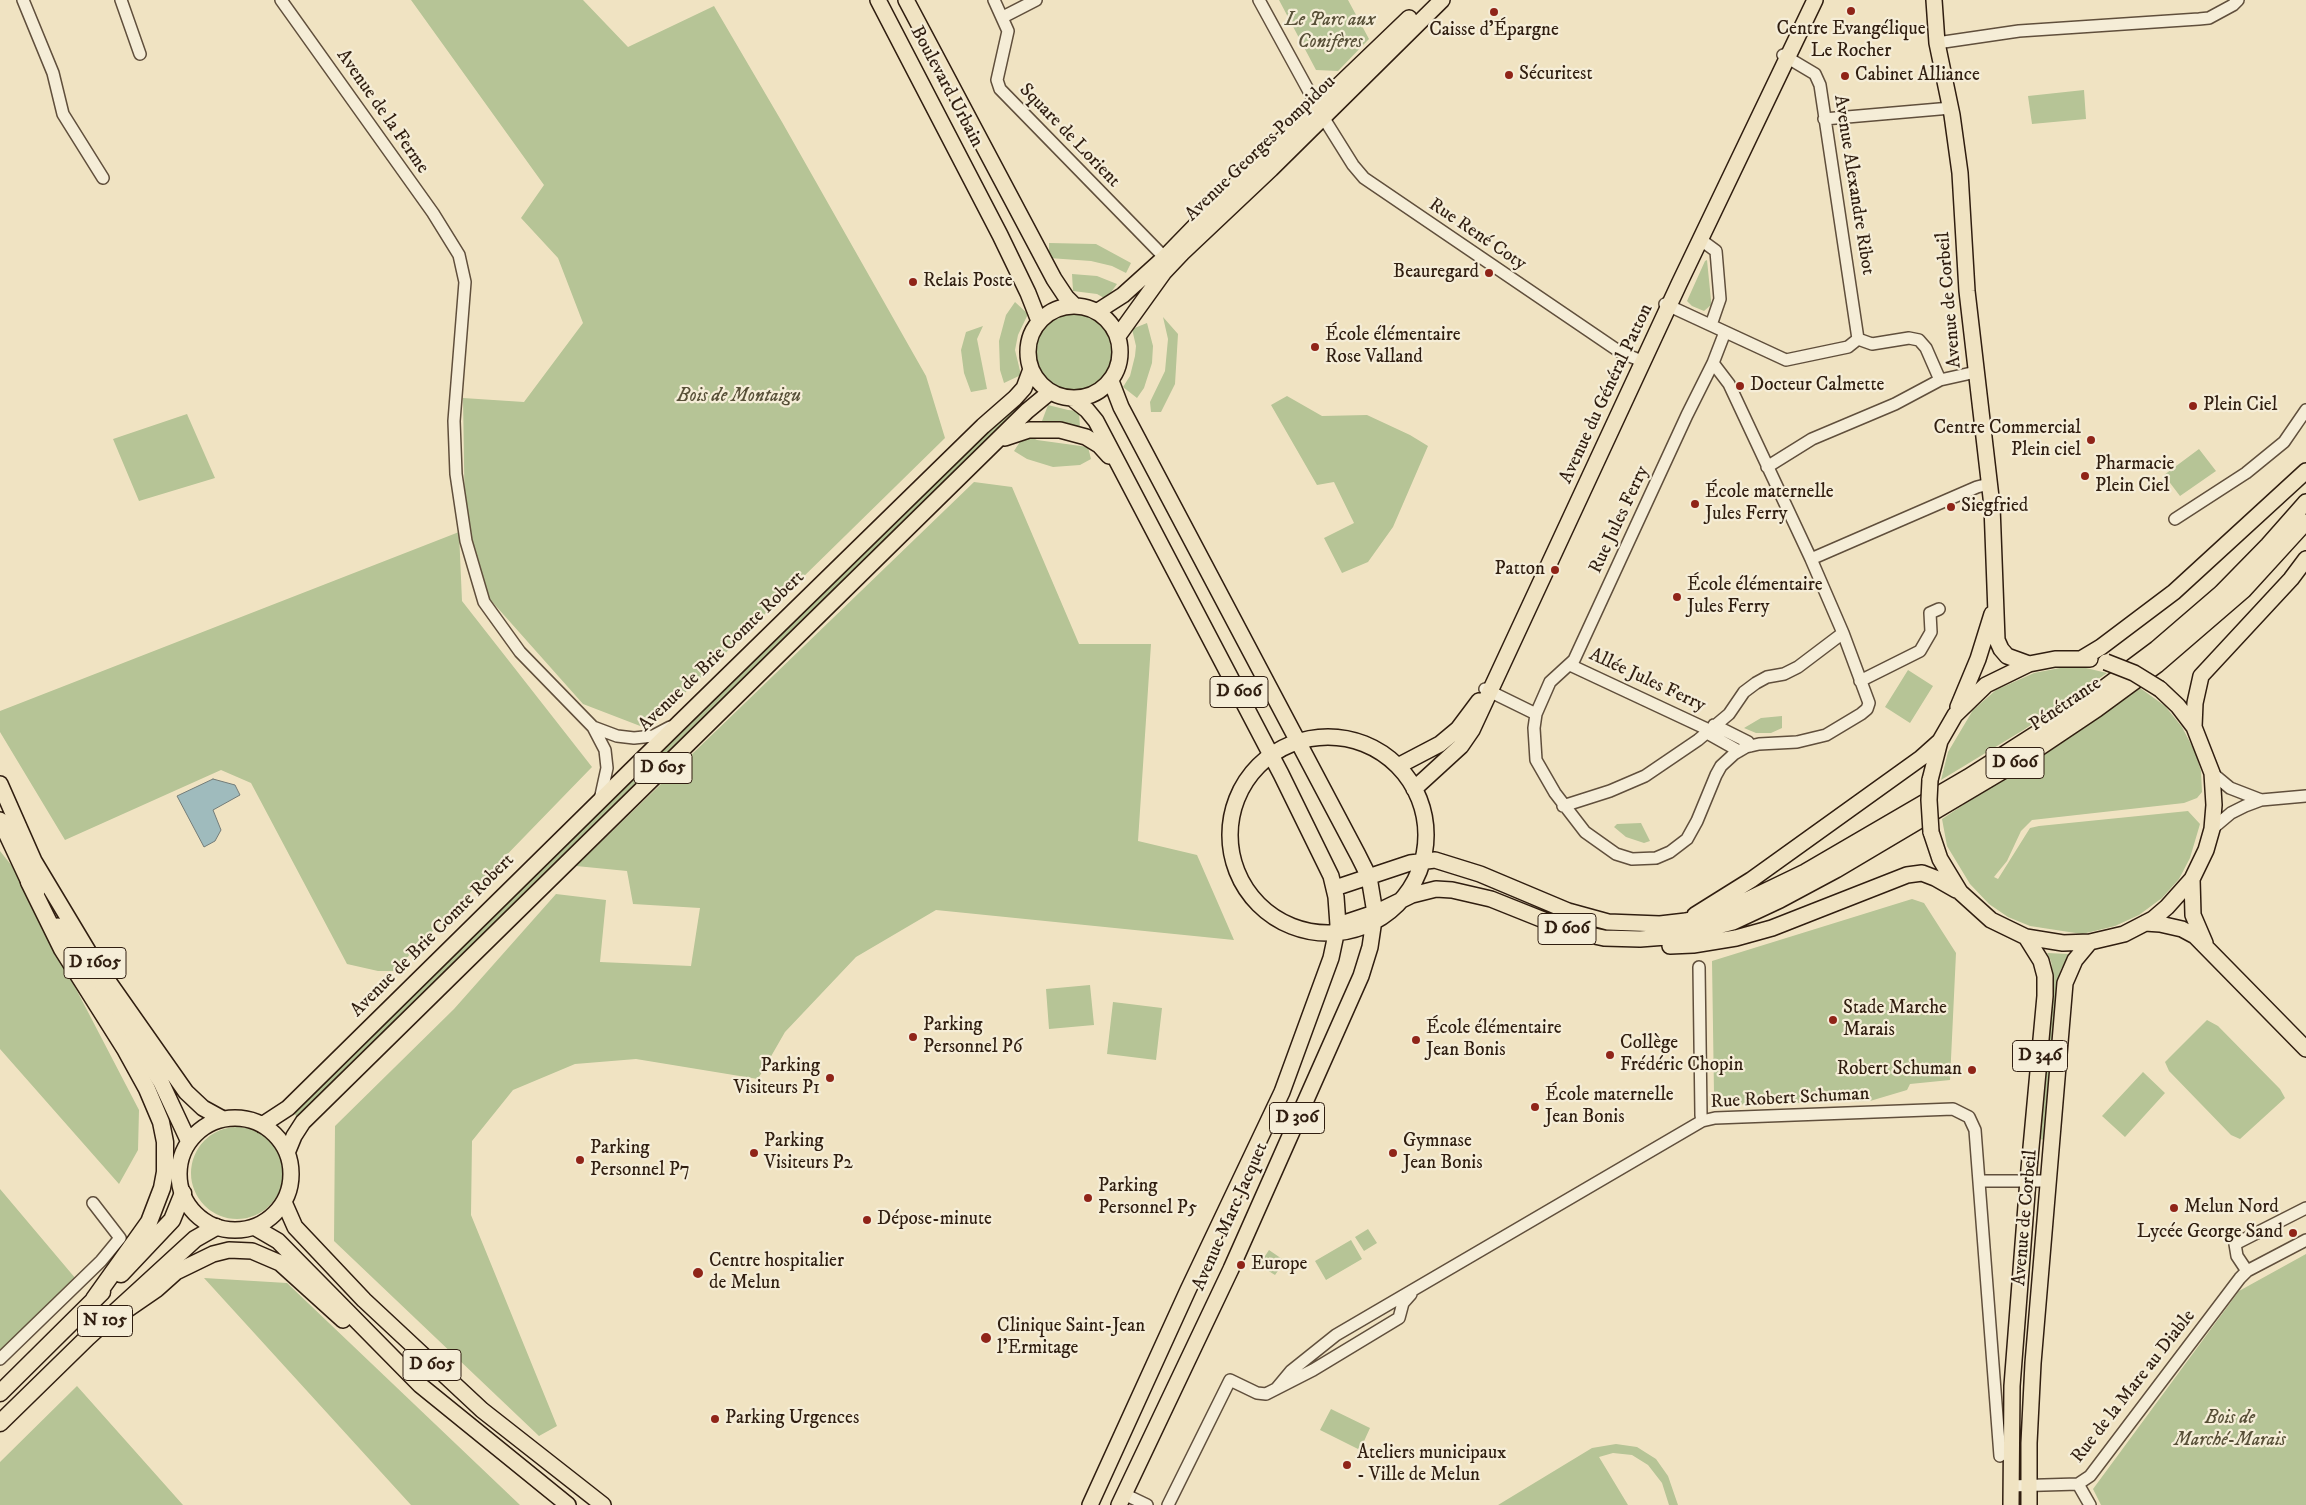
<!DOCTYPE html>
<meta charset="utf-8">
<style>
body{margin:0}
canvas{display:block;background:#f0e3c2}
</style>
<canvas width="2306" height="1505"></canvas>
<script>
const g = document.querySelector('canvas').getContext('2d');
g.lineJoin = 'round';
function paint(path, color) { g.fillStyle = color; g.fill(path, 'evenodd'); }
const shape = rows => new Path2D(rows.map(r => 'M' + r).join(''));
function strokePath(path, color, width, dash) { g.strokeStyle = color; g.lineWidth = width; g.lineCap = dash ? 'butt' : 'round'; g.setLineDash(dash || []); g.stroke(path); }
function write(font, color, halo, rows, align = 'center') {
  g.font = font + ' "IM FELL DW Pica",serif'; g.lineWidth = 4.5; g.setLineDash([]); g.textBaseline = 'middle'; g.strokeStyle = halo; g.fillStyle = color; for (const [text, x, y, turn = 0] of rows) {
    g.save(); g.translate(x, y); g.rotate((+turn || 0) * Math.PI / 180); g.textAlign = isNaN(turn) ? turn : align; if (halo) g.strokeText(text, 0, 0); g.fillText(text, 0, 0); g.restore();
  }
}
const green = shape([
 [411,0,583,0,628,47,714,6,782,122,926,376,945,438,648,729,583,704,479,587,465,526,463,398,524,402,583,323,558,258,521,218,544,185],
 [1279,0,1348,0,1369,39,1338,71,1316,70],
 [2084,90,2086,119,2032,124,2028,96],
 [1049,243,1096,244,1131,263,1126,273,1112,266,1091,261,1049,258],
 [1707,260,1711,300,1711,305,1704,311,1692,306,1687,301,1705,261],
 [1072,274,1097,276,1117,284,1106,299,1097,294,1073,291],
 [1015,302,1028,314,1018,335,1015,350,1021,375,1004,383,1000,370,999,341,1006,315],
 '1036 351a40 40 0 1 1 80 0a40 40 0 1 1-80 0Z',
 [1163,317,1178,334,1175,384,1161,412,1151,412,1150,402,1165,371,1168,339],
 [1147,323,1153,346,1152,363,1144,388,1137,398,1123,387,1130,376,1135,356,1136,346,1132,329],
 [983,326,977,339,987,389,971,392,964,373,961,350,966,332],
 [1287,396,1322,416,1367,415,1410,435,1428,446,1393,527,1368,562,1342,573,1324,538,1354,523,1334,482,1317,485,1271,405],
 [1016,403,1023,409,299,1119,291,1110],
 [1048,405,1068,410,1079,411,1080,428,1042,421],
 [187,414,215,478,139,501,113,439],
 [1025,434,1037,440,1088,447,1091,459,1080,465,1053,467,1027,459,1014,451],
 [2199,449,2216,471,2180,496,2164,475],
 [974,482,1012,487,1079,644,1151,644,1138,841,1197,855,1234,940,936,910,856,957,785,1032,758,1079,636,1059,575,1064,513,1090,472,1141,471,1215,557,1426,539,1436,334,1241,335,1126,454,1009,556,894,606,900,600,962,691,966,700,908,633,904,627,871,576,866],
 [459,532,462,601,592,767,394,971,378,971,347,964,251,783,221,770,65,840,0,732,0,711],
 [2060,668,2086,668,2107,673,2025,729,1941,780,1948,752,1973,710,1996,690,2034,673],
 [1908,670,1933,686,1910,723,1885,707],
 [2140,688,2165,706,2182,727,2195,752,2201,771,2202,792,2197,798,2184,803,2032,820,2021,831,2007,861,1994,877,1998,879,2030,828,2039,826,2188,811,2200,824,2190,858,2179,879,2162,898,2139,915,2115,926,2082,934,2030,926,2008,917,1989,904,1970,884,1947,846,1942,819],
 [1782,716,1782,728,1771,733,1756,733,1744,728,1761,718],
 [1641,823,1650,841,1644,843,1626,837,1614,827,1617,824],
 [0,851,12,866,139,1110,138,1150,119,1184,0,1049],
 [1912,899,1924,903,1956,953,1950,1080,1910,1084,1907,1090,1870,1101,1719,1105,1714,1094,1712,961],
 [2047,953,2069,954,2070,956,2061,969,2058,981,2046,1140,2038,1139,2054,980,2051,961],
 [1090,985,1094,1025,1049,1029,1046,989],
 [1113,1002,1162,1008,1156,1060,1107,1054],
 [2207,1020,2218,1026,2280,1089,2285,1098,2240,1139,2231,1135,2169,1071,2165,1062],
 [2143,1072,2165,1093,2125,1137,2102,1116],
 '191 1173a46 46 0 1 1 92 0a46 46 0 1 1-92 0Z',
 [0,1189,76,1279,0,1352],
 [1368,1229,1377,1243,1364,1251,1355,1237],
 [1351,1240,1362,1259,1326,1280,1315,1261],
 [1269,1250,1285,1261,1275,1275,1259,1265],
 [2306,1254,2306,1505,2101,1505,2093,1489,2239,1291],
 [204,1278,287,1283,520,1505,411,1505],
 [77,1386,183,1505,0,1505,0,1462],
 [1331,1409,1370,1428,1360,1450,1320,1430],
 [1616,1444,1637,1447,1656,1459,1668,1476,1678,1505,1669,1505,1662,1483,1648,1465,1632,1455,1613,1453,1599,1457,1628,1505,1498,1505,1592,1448]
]);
const water = shape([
 [213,779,235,785,240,795,213,810,221,830,215,841,204,847,177,796,213,779]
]);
const minor = shape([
 [23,0,53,73,63,114,103,178],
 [121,0,140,54],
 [281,0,433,213,459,255,465,282,454,421,456,474,466,541,484,602,520,652,593,727,605,750,607,768,600,800],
 [994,0,1008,31,997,80,1000,89,1169,262],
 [1259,0,1323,117,1353,165,1364,178,1620,352,1644,362],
 [1003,17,1036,0],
 [1937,43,2019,31,2199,19,2209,18,2233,5,2238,0],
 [1783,55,1815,74,1820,85,1858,339],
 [1824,119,1951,108],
 [1701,240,1716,251,1720,299,1711,325],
 [1665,304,1786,360,1848,347,1858,339],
 [1858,339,1872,344,1909,338,1919,340,1926,348,1940,380],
 [1713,363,1729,384,1811,559,1843,633,1869,703,1867,709,1861,714,1826,735,1797,742,1759,744,1746,747,1734,754,1721,766,1716,775,1697,821,1687,839,1670,852,1656,858,1632,859,1616,854,1585,832,1555,793,1536,760,1534,728,1536,714,1550,682,1574,660,1687,415,1713,363,1725,332],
 [1767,467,1812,439,1895,404,1940,380,1976,372],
 [2175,519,2246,473,2284,442,2306,410],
 [1811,559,1977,487,1989,484],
 [1570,665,1709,730],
 [1860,681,1920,651,1931,632,1930,613,1939,609],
 [1485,689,1536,714],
 [1714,725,1748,742,1750,746],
 [593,727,617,736,634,738,653,736,670,727],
 [1707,733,1739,751],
 [2212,773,2230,788,2261,800],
 [1563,806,1610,791,1645,776,1698,740,1729,714,1744,692,1756,683,1767,677,1784,674,1798,667,1843,633],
 [2212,829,2231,813,2245,806,2261,800,2306,796],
 [1699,967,1701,1115,1702,1121],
 [1979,1181,2049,1181],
 [2247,1271,2237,1256,2235,1244,2306,1208],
 [0,1359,101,1261,120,1238,93,1203],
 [1276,1389,1291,1371,1336,1335,1702,1121,1715,1118,1953,1109,1969,1117,1975,1130,2000,1456],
 [2078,1484,2090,1505],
 [2010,1486,2078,1484,2090,1476,2240,1278,2247,1271,2306,1240],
 [1124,1494,1147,1505],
 [1168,1505,1230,1380,1257,1393,1266,1394,1313,1370,1399,1318,1403,1303,1411,1294]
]);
const major = shape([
 [878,0,1000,235,1028,293,1039,321],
 [906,0,1054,279,1066,297,1074,305],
 [1934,0,1937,43,1952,115,1960,173,1967,291,1992,506,1997,640,2001,649,2007,656,2029,664],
 '1028 352a46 46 0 1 1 92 0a46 46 0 1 1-92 0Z',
 [1098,311,1123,295,1164,258,1237,183,1409,18],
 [1118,336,1164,272,1182,253,1271,169,1442,0],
 [1111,381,1121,407,1358,855,1369,877,1375,913,1370,947,1361,976,1231,1269,1119,1505],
 [1073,399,1087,410,1096,421,1281,774,1331,876,1336,897,1338,925,1331,958,1282,1092,1188,1290,1090,1505],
 [1005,438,1029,430,1060,430,1086,437,1099,445,1109,456],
 [2081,659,2101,647,2174,592,2306,471],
 [1958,707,1978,659,1992,614],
 [2194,727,2195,703,2201,676,2291,579,2306,559],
 '1230 835a98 98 0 1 1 196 0a98 98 0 1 1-196 0Z',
 [1398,766,1440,744,1458,729,1479,701],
 [1930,780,1940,741,1955,715,1986,685,2029,664,2055,659,2090,659],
 [0,784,34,861,94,961,186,1092,203,1108,223,1119],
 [1414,789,1461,746,1472,730,1679,284,1815,0],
 [0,820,29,882,37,891],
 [1931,832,1940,859,1960,892,1991,920,2026,937,2063,943,2090,942,2124,934,2153,919,2167,907,2192,879,2206,850,2212,829,2214,805,2212,773,2194,727,2178,706,2160,689],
 [2192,879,2193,915,2205,943],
 [1335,888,1410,863,1435,860,1480,874,1568,911,1608,922,1660,924,1686,921,1722,912,1805,872,1968,777,2081,705,2156,649,2221,593,2268,545,2306,502],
 [1695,915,1751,880,1921,758,1940,741],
 [2145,923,2160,924,2182,929,2195,936,2306,1049],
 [1338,925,1377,912,1412,895,1436,889,1452,890,1491,899,1571,931,1604,938,1640,939,1679,936,1733,922,1780,900,1836,870,2018,762,2097,709,2157,665,2244,590,2306,522],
 [58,926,161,1082,189,1142],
 [1670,946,1693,945,1736,938,1772,928,1907,875,1922,873,1935,878,1956,890],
 '179 1174a56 56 0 1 1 112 0a56 56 0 1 1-112 0Z',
 [262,1125,288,1108,679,723,983,426,1015,398,1024,388,1031,369],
 [287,1153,294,1136,303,1122,1027,411,1050,392],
 [284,1202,295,1227,364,1300,482,1410,603,1505],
 [254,1227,278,1241,420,1385,568,1505],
 [125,1311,157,1289,176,1272,213,1254,229,1250,252,1251,280,1263,343,1320],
 [2011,1505,2012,1386,2028,1180,2045,996,2045,976,2041,961,2026,937],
 [2029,1505,2029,1443,2033,1363,2065,983,2075,960,2090,942]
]);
const highway = shape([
 [29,882,62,949,125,1049,147,1089,161,1122,165,1142,165,1172,162,1188,149,1222,94,1299],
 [121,1274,172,1220,183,1193],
 [0,1393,102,1292],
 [0,1423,88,1337,195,1239,216,1227]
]);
const majorBridge = shape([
 [2106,662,2134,673,2160,689],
 [1930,780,1929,800,1931,832]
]);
const markers = [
 [1851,11,5,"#8f2418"],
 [1494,12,5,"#8f2418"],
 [1509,75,5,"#8f2418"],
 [1845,76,5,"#8f2418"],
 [1489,273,5,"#8f2418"],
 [913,282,5,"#8f2418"],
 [1315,347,5,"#8f2418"],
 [1740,386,5,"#8f2418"],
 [2193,406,5,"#8f2418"],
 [2091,440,5,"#8f2418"],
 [2085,476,5,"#8f2418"],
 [1695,504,5,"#8f2418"],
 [1951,507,5,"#8f2418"],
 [1555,570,5,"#8f2418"],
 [1677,597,5,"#8f2418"],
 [1833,1020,5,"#8f2418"],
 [913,1037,5,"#8f2418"],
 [1416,1040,5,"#8f2418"],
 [1610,1055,5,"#8f2418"],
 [1972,1070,5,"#8f2418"],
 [830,1078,5,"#8f2418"],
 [1535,1107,5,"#8f2418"],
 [754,1153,5,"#8f2418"],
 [1393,1153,5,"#8f2418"],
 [580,1160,5,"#8f2418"],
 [1088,1198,5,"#8f2418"],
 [2174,1208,5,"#8f2418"],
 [867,1220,5,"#8f2418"],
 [2293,1233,5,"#8f2418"],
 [1241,1265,5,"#8f2418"],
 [698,1273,6,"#8f2418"],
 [986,1338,6,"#8f2418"],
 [715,1419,5,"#8f2418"],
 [1347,1465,5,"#8f2418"]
];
const shields = [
 [1239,692,58],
 [2015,763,58],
 [663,768,58],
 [1567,929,58],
 [95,963,62],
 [2040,1056,55],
 [1297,1118,55],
 [105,1321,55],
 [432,1365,58]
];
const shieldNames = [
 ["D 606",1239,692],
 ["D 606",2015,763],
 ["D 605",663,768],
 ["D 606",1567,929],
 ["D 1605",95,963],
 ["D 346",2040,1056],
 ["D 306",1297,1118],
 ["N 105",105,1321],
 ["D 605",432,1365]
];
const parkNames = [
 ["Le Parc aux",1330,21],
 ["Conifères",1330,43],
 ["Bois de Montaigu",739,397],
 ["Bois de",2230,1419],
 ["Marché-Marais",2230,1441]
];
const poiNames = [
 ["Centre Evangélique",1851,30,"center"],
 ["Le Rocher",1851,52,"center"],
 ["Caisse d'Épargne",1494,31,"center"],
 ["Sécuritest",1519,75],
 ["Cabinet Alliance",1855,76],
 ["Beauregard",1479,273,"right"],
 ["Relais Poste",923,282],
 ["École élémentaire",1325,336],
 ["Rose Valland",1325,358],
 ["Docteur Calmette",1750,386],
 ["Plein Ciel",2203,406],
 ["Centre Commercial",2081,429,"right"],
 ["Plein ciel",2081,451,"right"],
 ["Pharmacie",2095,465],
 ["Plein Ciel",2095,487],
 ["École maternelle",1705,493],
 ["Jules Ferry",1705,515],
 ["Siegfried",1961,507],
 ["Patton",1545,570,"right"],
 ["École élémentaire",1687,586],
 ["Jules Ferry",1687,608],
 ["Stade Marche",1843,1009],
 ["Marais",1843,1031],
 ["Parking",923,1026],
 ["Personnel P6",923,1048],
 ["École élémentaire",1426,1029],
 ["Jean Bonis",1426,1051],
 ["Collège",1620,1044],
 ["Frédéric Chopin",1620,1066],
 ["Parking",820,1067,"right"],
 ["Visiteurs P1",820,1089,"right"],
 ["Robert Schuman",1962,1070,"right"],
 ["École maternelle",1545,1096],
 ["Jean Bonis",1545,1118],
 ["Parking",764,1142],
 ["Visiteurs P2",764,1164],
 ["Gymnase",1403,1142],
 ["Jean Bonis",1403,1164],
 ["Parking",590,1149],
 ["Personnel P7",590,1171],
 ["Parking",1098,1187],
 ["Personnel P5",1098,1209],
 ["Melun Nord",2184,1208],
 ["Dépose-minute",877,1220],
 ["Lycée George Sand",2283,1233,"right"],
 ["Centre hospitalier",709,1262],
 ["de Melun",709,1284],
 ["Europe",1251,1265],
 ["Clinique Saint-Jean",997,1327],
 ["l'Ermitage",997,1349],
 ["Parking Urgences",725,1419],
 ["Ateliers municipaux",1357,1454],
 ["- Ville de Melun",1357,1476]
];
const streetNames = [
 ["Boulevard Urbain",946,87,62],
 ["Avenue de la Ferme",382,112,55],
 ["Square de Lorient",1069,136,46],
 ["Avenue Georges Pompidou",1261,149,-44],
 ["Avenue Alexandre Ribot",1853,185,81],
 ["Rue René Coty",1477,235,34],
 ["Avenue de Corbeil",1950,300,-95],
 ["Avenue du Général Patton",1607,394,-65],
 ["Rue Jules Ferry",1620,520,-65],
 ["Avenue de Brie Comte Robert",722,652,-44],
 ["Allée Jules Ferry",1647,681,25],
 ["Pénétrante",2066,705,-34],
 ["Avenue de Brie Comte Robert",433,936,-45],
 ["Rue Robert Schuman",1790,1099,-3],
 ["Avenue Marc Jacquet",1231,1217,-66],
 ["Avenue de Corbeil",2026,1218,-85],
 ["Rue de la Mare au Diable",2134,1387,-52]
];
paint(green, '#b6c496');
paint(water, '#9fbbbd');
strokePath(water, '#737c78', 1);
strokePath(minor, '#604f3c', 14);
strokePath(major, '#301e10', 18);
strokePath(highway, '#301e10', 19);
strokePath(minor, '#f5edd7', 11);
strokePath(major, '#f0e3c2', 15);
strokePath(highway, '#f0e3c2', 16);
strokePath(majorBridge, '#301e10', 18, []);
strokePath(majorBridge, '#f0e3c2', 15);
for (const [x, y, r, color] of markers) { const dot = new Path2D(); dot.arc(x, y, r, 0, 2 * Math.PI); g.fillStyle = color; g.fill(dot); strokePath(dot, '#f5edd7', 2); }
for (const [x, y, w] of shields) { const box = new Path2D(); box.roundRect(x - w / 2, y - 15.5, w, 31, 4); g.fillStyle = '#f5edd7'; g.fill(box); strokePath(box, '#301e10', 1); }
write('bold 18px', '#301e10', null, shieldNames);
write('italic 19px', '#585038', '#f5edd7', parkNames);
write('19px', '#301e10', '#f5edd7', poiNames, 'left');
write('19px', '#301e10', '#f5edd7', streetNames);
</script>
